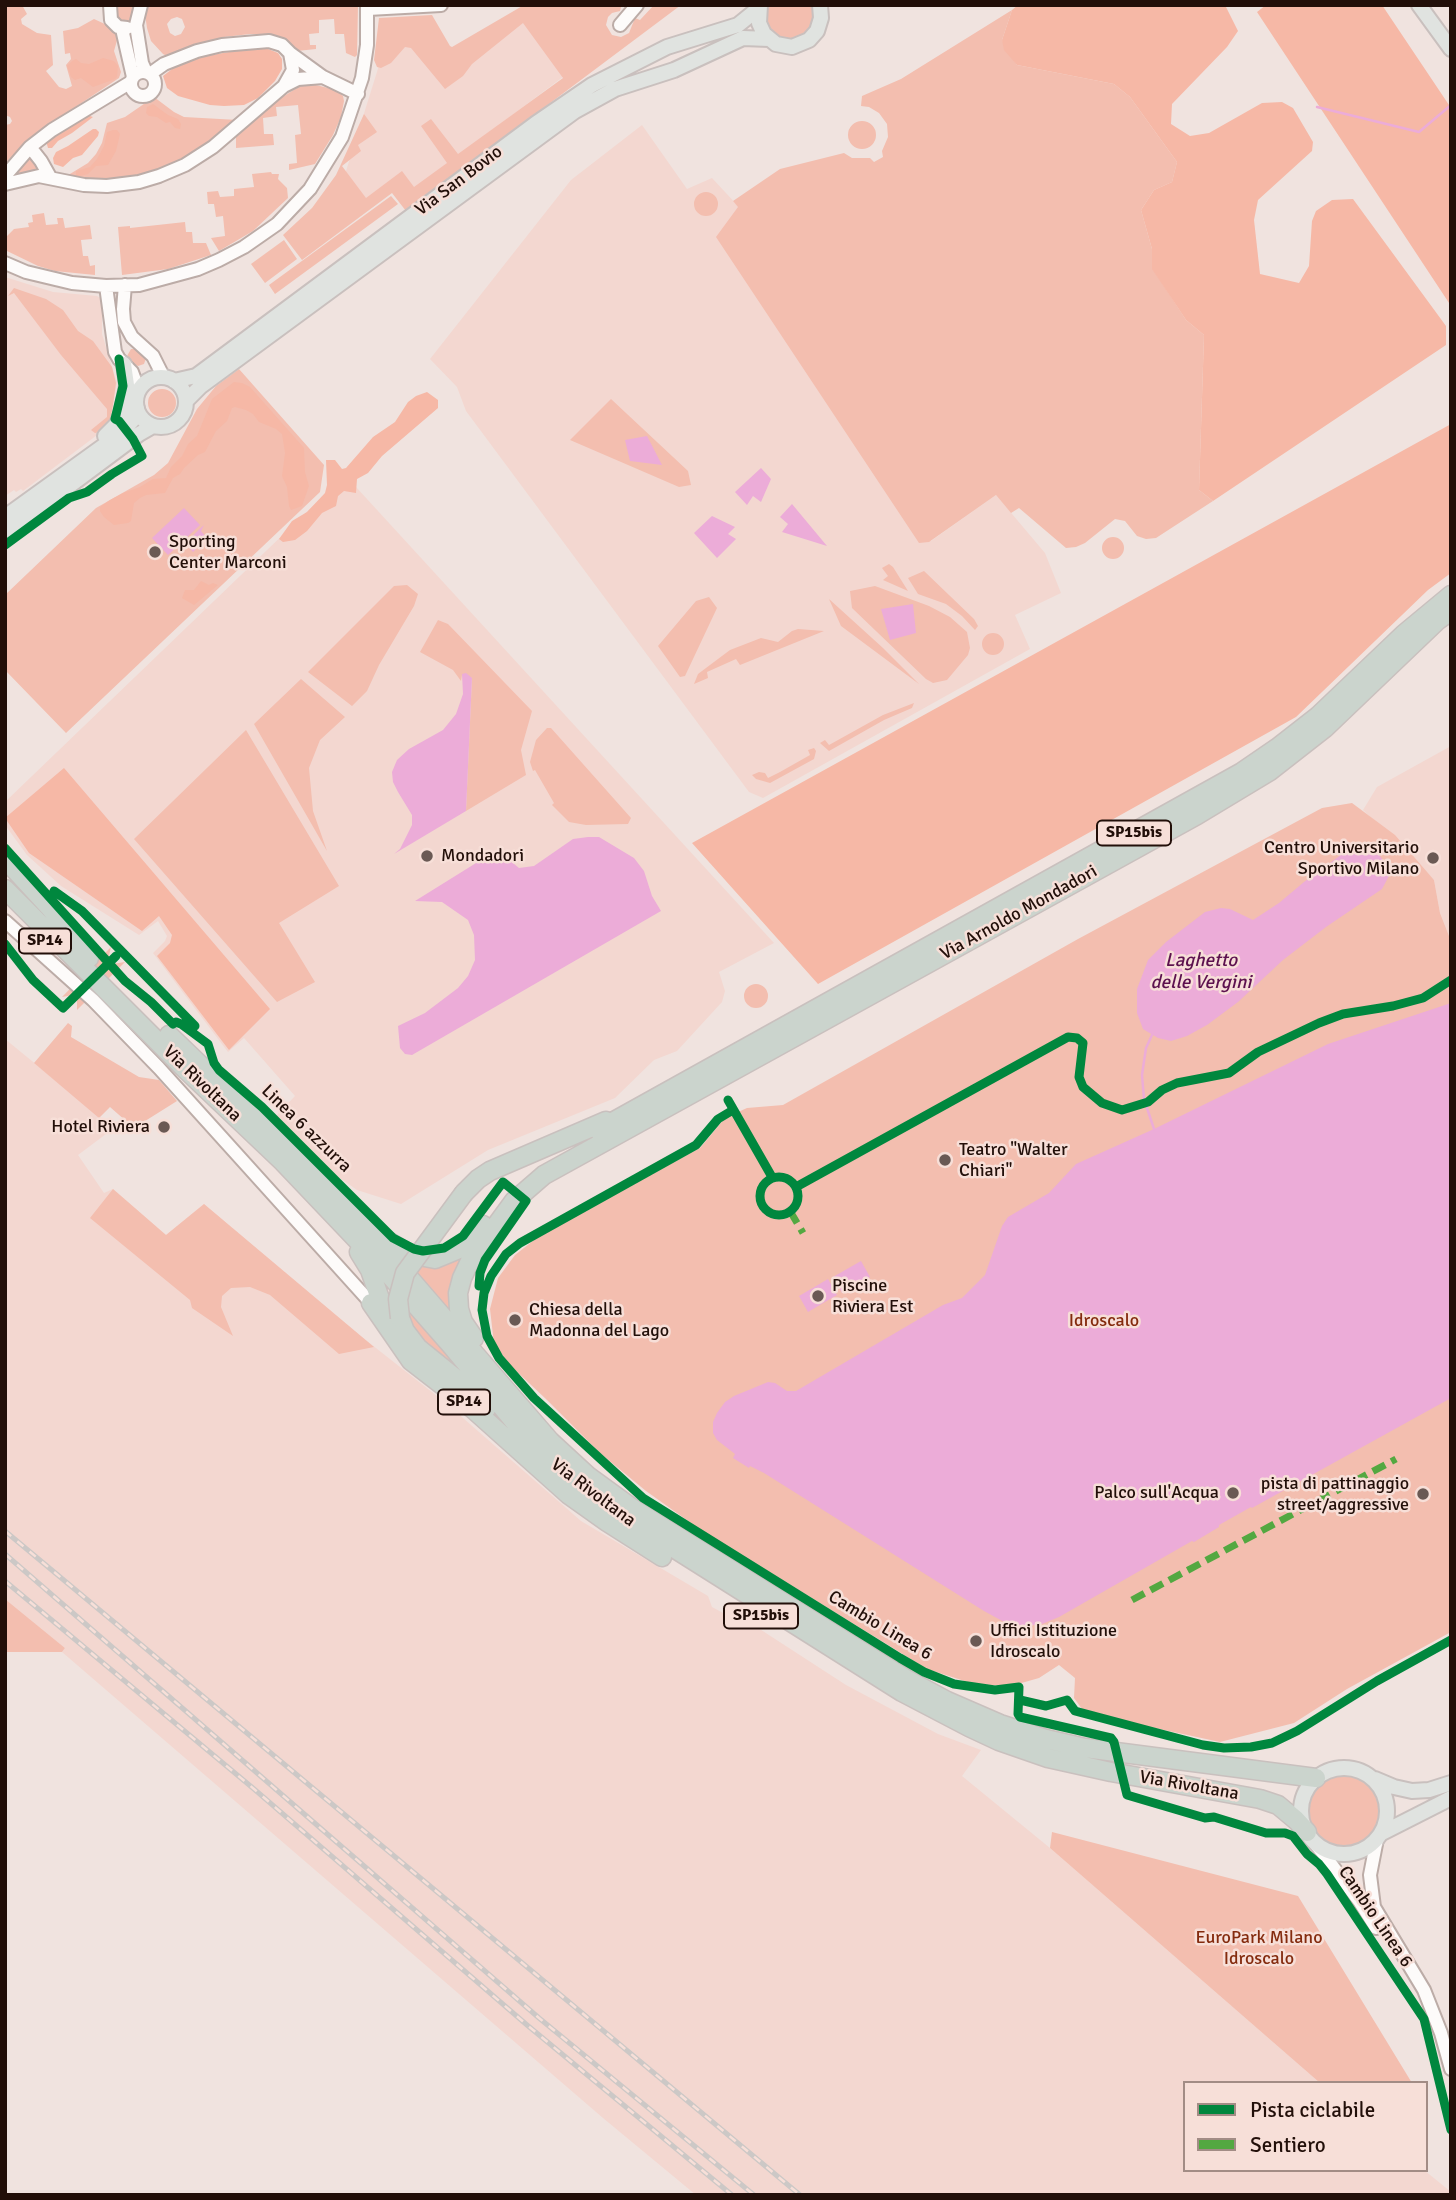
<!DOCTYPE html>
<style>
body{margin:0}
#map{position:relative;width:1456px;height:2200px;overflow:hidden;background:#f0e3df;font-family:Signika,sans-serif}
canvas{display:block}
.frame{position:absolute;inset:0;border:7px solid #220f09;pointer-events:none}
.legend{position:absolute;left:1183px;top:2081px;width:245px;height:91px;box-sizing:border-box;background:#f7dfd8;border:2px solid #a28c85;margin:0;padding:9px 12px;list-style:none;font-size:21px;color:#220f09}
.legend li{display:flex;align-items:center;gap:14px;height:35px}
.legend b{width:35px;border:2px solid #a28c85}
</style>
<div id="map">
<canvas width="1456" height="2200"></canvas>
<div class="frame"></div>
<ul class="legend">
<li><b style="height:9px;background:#00873e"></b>Pista ciclabile</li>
<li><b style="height:9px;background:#53a841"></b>Sentiero</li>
</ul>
</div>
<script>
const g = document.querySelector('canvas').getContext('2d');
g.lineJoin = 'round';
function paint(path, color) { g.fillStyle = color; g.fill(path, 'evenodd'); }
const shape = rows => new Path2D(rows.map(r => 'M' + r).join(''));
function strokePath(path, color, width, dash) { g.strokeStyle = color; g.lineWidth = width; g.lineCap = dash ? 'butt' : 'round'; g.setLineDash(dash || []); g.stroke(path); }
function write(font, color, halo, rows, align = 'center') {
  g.font = font + ' Signika,sans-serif'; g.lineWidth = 5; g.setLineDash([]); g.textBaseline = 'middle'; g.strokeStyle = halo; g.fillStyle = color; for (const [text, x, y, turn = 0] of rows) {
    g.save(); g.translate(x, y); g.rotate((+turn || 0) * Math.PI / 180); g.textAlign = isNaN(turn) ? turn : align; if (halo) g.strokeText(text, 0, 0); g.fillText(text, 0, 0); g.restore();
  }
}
const built = shape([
 [553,5,571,5,603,47,404,196,393,185,359,208,342,184,381,59,409,40,441,71],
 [642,125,687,189,712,178,739,207,931,541,996,495,1045,553,1061,593,1015,615,1030,649,763,798,749,792,466,411,457,387,430,359,571,180],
 [5,277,53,292,97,296,102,299,102,334,117,383,109,426,23,491,21,489,16,492,14,490,5,496],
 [345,475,774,943,719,972,725,991,722,1002,677,1051,654,1060,615,1098,488,1150,401,1204,357,1190,330,1171,276,1116,295,1096,244,1038,228,1052,153,953,165,941,167,936,158,921,139,935,61,886,27,855,5,825,5,802],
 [1451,746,1451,941,1440,913,1434,880,1363,810,1377,787],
 [5,1039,114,1128,78,1155,104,1193,113,1189,166,1235,204,1204,348,1326,447,1404,581,1521,708,1596,712,1607,725,1614,735,1613,846,1685,938,1734,981,1750,962,1776,1050,1848,1320,2083,1185,2083,1185,2170,1424,2170,1451,2192,1451,2195,696,2195,603,2118,62,1652,65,1648,5,1599]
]);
const green = shape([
 [5,5,22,5,27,14,21,19,22,24,37,33,51,35,53,65,46,71,59,87,66,89,72,86,66,65,71,59,70,53,65,54,63,31,78,28,94,19,107,25,118,37,114,51,121,72,119,78,41,130,5,163,5,125,10,124,12,121,10,117,5,115,5,15,7,11],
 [117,5,137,5,136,21,121,24,116,18],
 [147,5,358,5,357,55,355,57,346,53,344,34,335,34,334,19,319,20,319,33,309,34,310,45,316,45,316,49,297,51,284,39,273,35,250,34,224,37,204,43,169,57,163,54,151,41,147,28,145,14],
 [177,17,182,19,185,27,181,34,175,36,170,33,167,24,171,19],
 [524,5,619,5,621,7,620,11,612,13,608,17,606,25,612,35,621,37,629,33,635,18,640,20,654,5,681,5,406,211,392,193,302,260,283,235,312,208,336,175,364,114,377,132,358,145,361,151,342,166,366,198,402,171,414,187,447,163,421,126,431,119,458,154,563,78,523,23,472,64,463,76,445,89,411,48,405,47,391,63,381,68,377,67,374,60,379,18,432,15,450,46,452,47],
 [765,5,815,5,817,14,812,31,797,41,780,40,766,29],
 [1012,10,1002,40,1017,65,1114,84,1130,97,1177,162,1172,182,1154,190,1141,210,1152,249,1153,269,1186,320,1204,335,1199,490,1213,501,1156,538,1146,539,1137,536,1125,521,1115,519,1085,543,1076,547,1066,548,1019,508,1011,513,996,495,929,542,919,543,716,237,738,207,733,201,780,169,844,153,852,158,870,158,874,162,883,157,882,151,888,137,887,124,879,113,869,107,861,106,862,96,901,79],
 [312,84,336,90,343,96,344,101,341,117,333,135,315,164,289,170,289,164,297,163,295,135,301,134,298,105,276,107,277,116,263,118,264,134,273,134,274,145,236,148,236,134,270,105,292,91,302,85],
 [154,97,174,112,184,117,238,120,218,140,157,174,103,183,65,177,88,163,96,154,102,143,107,123,125,117],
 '848 135a14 14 0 1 1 28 0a14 14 0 1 1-28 0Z',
 [29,154,38,170,23,173,7,180],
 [271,172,272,174,279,174,278,179,287,188,288,198,253,231,219,251,211,238,225,236,223,216,216,217,214,204,208,204,207,192,218,191,220,197,234,196,234,189,254,187,252,174],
 '694 204a12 12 0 1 1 24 0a12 12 0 1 1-24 0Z',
 [391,196,398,204,275,294,269,285],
 [44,213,46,225,58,224,57,218,63,218,65,228,90,225,92,239,81,240,83,256,88,256,90,266,95,265,95,275,55,271,38,266,7,251,5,238,14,229,29,227,28,223,33,222,32,215],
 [185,222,186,232,192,232,193,243,206,243,211,255,168,269,122,275,118,227,130,226,130,228],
 [284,240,297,259,265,283,251,264],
 [14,288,46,299,63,310,78,331,93,341,112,367,116,383,113,405,109,426,100,432,95,433,91,430,107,417,107,409,61,355,14,293,8,296],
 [131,349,136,349,146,358,144,364,138,366,129,361,127,356],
 [239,369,324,465,320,492,66,733,5,670,5,595,96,508,154,475,168,463,197,409,216,386],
 '148 403a14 14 0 1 1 28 0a14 14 0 1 1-28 0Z',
 [611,399,688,471,691,485,679,487,570,440],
 '1102 548a11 11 0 1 1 22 0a11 11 0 1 1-22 0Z',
 [889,564,893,567,908,591,883,580,888,576,882,568],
 [924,571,974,619,978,626,975,630,962,616,946,604,918,594,908,578],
 [407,585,418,594,414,606,379,665,367,691,352,706,308,672,394,586],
 [875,586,929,606,950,617,967,632,970,648,968,655,947,680,933,683,926,679,852,608,850,591],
 [709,597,717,608,685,676,680,677,658,646,696,601],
 [829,599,883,648,919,684,841,626],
 [438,620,448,624,532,711,521,750,526,775,466,811,472,678,462,675,461,681,453,670,420,652],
 [798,629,824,631,740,665,736,659,707,672,708,678,694,684,698,674,730,650,761,638,778,642,792,631],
 '982 644a11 11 0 1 1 22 0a11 11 0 1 1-22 0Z',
 [301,679,345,717,320,740,309,768,313,811,327,851,254,724],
 [914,703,912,708,884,720,829,751,820,743,825,740,829,745,883,715],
 [547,728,551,728,631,818,628,824,586,825,569,822,552,805,554,803,535,770,533,771,530,762,536,740],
 [246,730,339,886,279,923,315,982,277,1002,134,839],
 [814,748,816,751,814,759,770,783,756,779,752,775,759,772,765,773,768,778,780,772,810,755,808,750],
 [1352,803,1395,835,1434,880,1440,913,1451,941,1451,1632,1347,1689,1294,1723,1220,1742,1113,1719,1082,1709,1074,1698,1075,1678,1059,1665,1039,1678,1011,1686,974,1684,927,1669,698,1528,646,1491,600,1453,547,1400,511,1366,494,1344,490,1309,498,1278,515,1255,543,1233,700,1148,725,1118,747,1108,783,1105,1078,939,1322,808],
 [111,947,108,960,73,995,62,997],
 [125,962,77,1010,77,1000,112,964],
 '744 996a12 12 0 1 1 24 0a12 12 0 1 1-24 0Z',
 [68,1023,72,1026,71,1037,139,1077,159,1080,177,1101,134,1128,110,1107,99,1118,34,1063],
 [113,1189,166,1235,204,1204,374,1347,339,1354,270,1295,250,1287,231,1288,222,1296,221,1307,233,1336,192,1308,190,1300,90,1218],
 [471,1246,456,1319,414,1274,421,1261],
 [405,1303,475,1389,412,1332],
 [5,1599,65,1648,62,1652,5,1652],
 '1307 1810a37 37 0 1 1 74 0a37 37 0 1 1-74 0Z',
 [1052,1832,1298,1896,1412,2083,1320,2083,1050,1848]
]);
const forest = shape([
 [1018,5,1225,5,1238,31,1227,47,1172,104,1171,124,1190,136,1209,133,1262,103,1282,102,1293,108,1313,142,1312,151,1258,200,1254,220,1260,274,1299,283,1309,266,1312,221,1316,211,1332,200,1353,199,1446,326,1446,345,1213,501,1199,490,1204,335,1186,320,1152,269,1152,249,1141,210,1154,190,1172,182,1177,162,1130,97,1114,84,1017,65,1004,50,1002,40,1012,10],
 [1266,5,1382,5,1451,108,1451,306,1257,12],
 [252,48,268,49,278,53,282,59,282,69,275,81,258,98,244,105,224,106,210,105,178,96,167,88,163,76,176,66,206,56],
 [103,58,114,61,118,66,117,77,115,79,93,87,81,78,75,80,71,77,67,66,72,61,76,59,81,63,89,64],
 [153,104,168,115,178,119,181,124,180,129,175,128,170,122,166,123,157,117,149,116,146,113,147,107],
 [84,114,93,117,72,133,58,141,52,148,48,148,46,141],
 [93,129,96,129,99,132,98,136,82,155,73,158,63,167,54,164,53,158,56,152,68,146],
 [113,130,117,130,120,134,116,151,108,165,96,166,88,174,76,177,76,171,90,167,97,159,104,146,107,132],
 [234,382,242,383,250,387,304,448,305,472,309,486,302,506,291,510,289,506,287,487,282,476,285,453,282,434,276,429,259,422,253,414,246,410,235,407,232,408,227,421,216,431,205,452,198,455,184,468,180,474,173,478,165,493,146,495,140,498,134,503,131,521,128,523,114,525,104,517,100,511,100,507,110,500,123,493,140,487,153,479,166,478,171,467,182,456,188,444,197,436,212,399],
 [427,392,438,400,438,408,382,456,368,473,357,479,356,493,344,491,338,496,336,506,322,513,307,531,295,540,283,542,279,539,292,521,307,512,325,493,327,485,326,460,335,460,342,469,346,468,373,437,395,422,408,402,416,396],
 [1451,424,1451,573,1428,590,1296,717,818,984,692,843],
 [201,581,209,585,213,583,218,585,194,605,182,598,185,590,194,590],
 [64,768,270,1009,229,1050,157,956,170,943,172,935,159,916,142,931,29,853,5,818]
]);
const water = shape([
 [647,436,662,465,630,461,625,440],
 [761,468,771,479,761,502,753,496,747,505,735,492],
 [792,504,827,546,782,532,788,524,780,517],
 [184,508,200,525,168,555,152,538],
 [712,516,735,527,728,534,736,539,717,558,694,533],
 [204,525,201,531,207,538,193,552,185,543],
 [913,604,916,633,890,640,881,609],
 [466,673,472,678,466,811,394,854,400,849,412,825,412,815,398,792,393,782,392,772,397,760,409,749,443,730,456,714,463,694,462,674],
 [588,837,599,837,634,858,644,871,652,896,661,911,412,1055,405,1054,400,1048,398,1026,425,1013,458,988,468,976,475,960,474,935,468,920,442,902,415,901,497,850,519,868,534,866,573,839],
 [1366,844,1373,847,1383,860,1389,876,1382,889,1326,927,1283,960,1238,1002,1207,1025,1187,1036,1171,1041,1158,1038,1143,1029,1137,1013,1137,989,1148,960,1166,942,1205,912,1221,908,1230,909,1253,920,1279,903,1304,882,1349,849],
 [1451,1003,1451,1398,1252,1508,1251,1507,1219,1525,1219,1527,1194,1542,1192,1541,1059,1617,1042,1624,1027,1626,1006,1623,984,1611,764,1473,750,1466,749,1468,733,1458,735,1454,717,1440,713,1433,713,1422,717,1413,725,1402,734,1396,768,1382,775,1383,787,1391,796,1391,943,1305,962,1298,985,1275,1002,1226,1008,1217,1049,1193,1076,1164,1154,1129,1328,1044],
 [861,1261,870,1277,842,1293,833,1277],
 [828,1279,837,1295,808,1312,799,1296]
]);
const stream = shape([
 [1317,107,1419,132,1451,105],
 [1152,1035,1146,1048,1142,1075,1144,1099,1154,1129]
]);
const minor = shape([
 [110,5,111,20,118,27,127,28],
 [141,5,136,25,142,63,146,72],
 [368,9,441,5],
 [620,25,637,5],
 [122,29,133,77],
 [290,53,323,77,358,94],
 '131 84a12 12 0 1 1 24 0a12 12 0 1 1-24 0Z',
 [150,74,164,64,197,51,222,45,269,41,282,45,290,53,293,70,284,86],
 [30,147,41,161,50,177],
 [5,176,30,147,52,130,131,82],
 [5,184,39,176,84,185,107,186,139,182,159,176,185,165,213,147,284,86,298,79,323,77],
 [5,263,26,272,72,283,106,286,139,285,198,269,219,260,244,247,277,224,310,189,342,137,362,78,367,45,367,5],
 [125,285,123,309,124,322,132,337,153,356,164,378],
 [106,286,115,352,119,359,132,372,139,391],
 [5,921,93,1000,159,1068,371,1303],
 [1377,1839,1370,1875,1374,1907,1424,1990,1441,2033,1451,2069],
 [1315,1843,1359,1901,1376,1928]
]);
const major = shape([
 [760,5,759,23,764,34,776,44,792,47,809,40,817,31,821,18,820,5],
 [1419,5,1451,49],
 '136 402a25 25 0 1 1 50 0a25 25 0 1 1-50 0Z',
 [174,381,196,376,535,124,592,85,667,47,738,25,759,8],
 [186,401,201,386,575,111,615,89,674,70,743,38,769,39],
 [105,436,117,424,122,412,127,385,124,364],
 [5,517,120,434,132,421,137,408],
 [5,534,139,434,153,426],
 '1301 1811a43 43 0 1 1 86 0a43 43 0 1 1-86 0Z',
 [1375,1779,1394,1787,1412,1791,1429,1790,1451,1783],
 [1382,1833,1451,1798]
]);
const highway = shape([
 [5,859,51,909,89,958],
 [5,889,183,1067,283,1162,380,1264,450,1344,537,1449,588,1494,902,1692,969,1727,999,1741,1048,1758,1111,1772,1260,1799,1278,1805,1296,1820,1307,1832],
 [169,1035,272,1134,379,1243,550,1441,588,1476,632,1508,906,1679,947,1701,1000,1724,1046,1739,1085,1748,1316,1778],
 [598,1130,1242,772,1277,748,1318,716,1404,634,1451,595],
 [464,1193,478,1179,490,1171,606,1121],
 [386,1240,409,1254,435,1259,464,1247,483,1225],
 [359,1252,370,1270,386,1316],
 [371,1303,411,1361,473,1409,569,1495,607,1522,662,1557],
 [400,1318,405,1331,418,1348,465,1386,486,1409],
 [474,1338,463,1322,459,1309,458,1293,462,1278,470,1261,514,1201,544,1175,1197,815,1270,771,1325,728,1438,620,1451,611]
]);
const rail = shape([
 [5,1531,800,2195],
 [5,1554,539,2018,754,2195],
 [5,1581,254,1789,527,2025,732,2195]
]);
const highwayBridge = shape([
 [400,1318,398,1299,405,1273,464,1193]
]);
const quiet = shape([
 [790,1211,803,1233],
 [1132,1600,1396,1459]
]);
const cycleway = shape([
 [5,545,69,498,87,492,112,474,142,456,133,439,119,421,115,419,123,386,119,359],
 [5,848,125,981,151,1002,173,1024,176,1022,181,1024,208,1044,214,1063,219,1070,262,1107,393,1238,414,1249,423,1251,444,1248,463,1236,503,1182,526,1201,485,1260,480,1273,479,1286],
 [54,891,82,911,195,1026],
 [5,944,33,980,63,1008,116,956],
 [728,1100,772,1177],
 [733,1110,718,1119,696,1145,520,1243,506,1254,491,1276,484,1293,482,1310,487,1336,499,1358,534,1398,643,1498,900,1658,924,1672,954,1684,995,1690,1019,1687,1018,1714,1020,1717,1111,1738,1114,1742,1127,1795,1205,1818,1214,1817,1266,1833,1285,1833,1293,1836,1307,1854,1319,1864,1327,1874,1424,2019,1451,2130],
 '760 1196a19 19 0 1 1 38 0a19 19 0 1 1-38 0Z',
 [796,1187,1068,1037,1077,1038,1083,1043,1079,1077,1083,1087,1102,1103,1122,1110,1148,1102,1162,1090,1177,1083,1229,1073,1258,1052,1319,1023,1343,1014,1393,1006,1423,998,1451,980],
 [1020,1700,1046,1706,1067,1700,1075,1711,1203,1745,1224,1748,1251,1747,1272,1743,1297,1731,1377,1681,1451,1640]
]);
const markers = [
 [155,552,7,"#6a5954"],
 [427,856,7,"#6a5954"],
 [1433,858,7,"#6a5954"],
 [164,1127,7,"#6a5954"],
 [945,1160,7,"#6a5954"],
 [818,1296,7,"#6a5954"],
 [515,1320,7,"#6a5954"],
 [1233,1493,7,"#6a5954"],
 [1423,1494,7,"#6a5954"],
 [976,1641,7,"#6a5954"]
];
const shields = [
 [1134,833,74],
 [45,941,52],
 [464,1402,52],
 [761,1616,74]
];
const shieldNames = [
 ["SP15bis",1134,833],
 ["SP14",45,941],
 ["SP14",464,1402],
 ["SP15bis",761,1616]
];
const streetNames = [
 ["Via San Bovio",459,181,-37],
 ["Via Arnoldo Mondadori",1019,913,-29],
 ["Via Rivoltana",202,1084,44],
 ["Linea 6 azzurra",306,1129,44],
 ["Via Rivoltana",593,1493,37],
 ["Cambio Linea 6",880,1626,31],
 ["Via Rivoltana",1189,1786,10],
 ["Cambio Linea 6",1375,1917,56]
];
const poiNames = [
 ["Sporting",169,542],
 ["Center Marconi",169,563],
 ["Centro Universitario",1419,848,"right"],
 ["Sportivo Milano",1419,869,"right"],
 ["Mondadori",441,856],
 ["Hotel Riviera",150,1127,"right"],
 ["Teatro \"Walter",959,1150],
 ["Chiari\"",959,1171],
 ["Piscine",832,1286],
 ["Riviera Est",832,1307],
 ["Chiesa della",529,1310],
 ["Madonna del Lago",529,1331],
 ["pista di pattinaggio",1409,1484,"right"],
 ["street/aggressive",1409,1505,"right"],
 ["Palco sull'Acqua",1219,1493,"right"],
 ["Uffici Istituzione",990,1631],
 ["Idroscalo",990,1652]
];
const parkNames = [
 ["Idroscalo",1104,1321],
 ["EuroPark Milano",1259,1938],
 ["Idroscalo",1259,1959]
];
const waterNames = [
 ["Laghetto",1201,961],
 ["delle Vergini",1201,983]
];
paint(built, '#f3d7d0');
paint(green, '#f3beaf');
paint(forest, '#f6b8a6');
paint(water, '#ecacd8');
strokePath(stream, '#ecacd8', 2.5);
strokePath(minor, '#bcaca7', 16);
strokePath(major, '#c9c0be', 18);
strokePath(highway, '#c9c0be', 21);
strokePath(minor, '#fdfbfa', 12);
strokePath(major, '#e0e3e0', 14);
strokePath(highway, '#cbd4cd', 18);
strokePath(rail, '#ccc8c6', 5);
strokePath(rail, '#f7dfd8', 2.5, [8]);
strokePath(highwayBridge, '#c9c0be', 21, []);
strokePath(highwayBridge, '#cbd4cd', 18);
strokePath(quiet, '#53a841', 7, [14, 7]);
strokePath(cycleway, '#00873e', 9);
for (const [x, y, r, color] of markers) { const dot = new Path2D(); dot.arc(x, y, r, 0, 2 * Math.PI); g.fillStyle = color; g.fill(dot); strokePath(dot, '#f7dfd8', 2.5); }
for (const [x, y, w] of shields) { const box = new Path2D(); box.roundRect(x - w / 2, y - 12.5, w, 25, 5); g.fillStyle = '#f7dfd8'; g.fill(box); strokePath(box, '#220f09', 2); }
write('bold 16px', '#220f09', null, shieldNames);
write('18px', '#220f09', '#f7dfd8', streetNames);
write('18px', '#220f09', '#f7dfd8', poiNames, 'left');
write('18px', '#842b0e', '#f7dfd8', parkNames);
write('italic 19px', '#5d114f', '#f7dfd8', waterNames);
</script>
